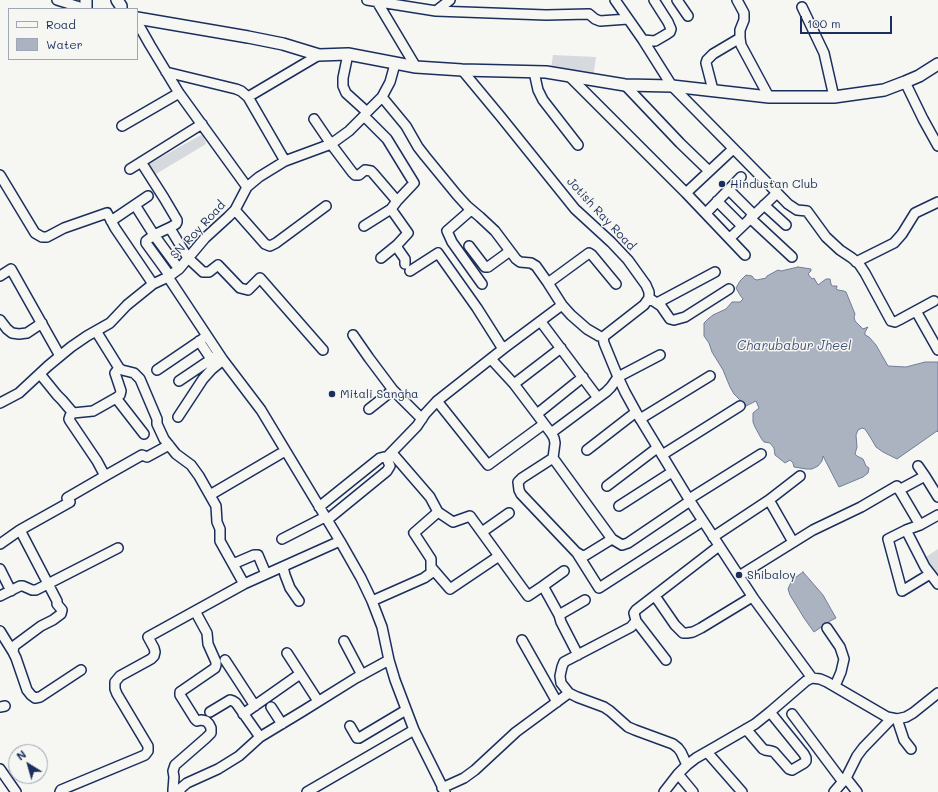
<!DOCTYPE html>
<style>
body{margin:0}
#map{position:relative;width:938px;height:792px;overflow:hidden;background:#f6f6f2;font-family:Mali,sans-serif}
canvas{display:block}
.legend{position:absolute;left:8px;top:8px;width:130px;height:52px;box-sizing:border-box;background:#f6f6f2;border:1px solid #9ea6b7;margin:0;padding:5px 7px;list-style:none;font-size:12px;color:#1b2f5e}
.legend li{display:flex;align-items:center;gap:8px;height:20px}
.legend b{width:20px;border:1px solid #9ea6b7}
.north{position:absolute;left:8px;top:744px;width:40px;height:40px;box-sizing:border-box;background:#f6f6f2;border:1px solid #9ea6b7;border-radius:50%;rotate:323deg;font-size:11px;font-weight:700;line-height:16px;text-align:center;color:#1b2f5e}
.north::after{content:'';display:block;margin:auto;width:14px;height:18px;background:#1b2f5e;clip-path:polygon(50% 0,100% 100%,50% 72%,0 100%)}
.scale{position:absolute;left:800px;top:16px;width:92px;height:18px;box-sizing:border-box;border:2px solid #1b2f5e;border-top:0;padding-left:5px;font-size:12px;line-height:14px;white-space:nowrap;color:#1b2f5e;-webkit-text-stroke:3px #f6f6f2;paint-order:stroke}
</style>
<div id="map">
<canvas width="938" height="792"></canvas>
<ul class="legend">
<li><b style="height:5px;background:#f6f6f2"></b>Road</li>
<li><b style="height:11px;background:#abb2c0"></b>Water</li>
</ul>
<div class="north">N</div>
<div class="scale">100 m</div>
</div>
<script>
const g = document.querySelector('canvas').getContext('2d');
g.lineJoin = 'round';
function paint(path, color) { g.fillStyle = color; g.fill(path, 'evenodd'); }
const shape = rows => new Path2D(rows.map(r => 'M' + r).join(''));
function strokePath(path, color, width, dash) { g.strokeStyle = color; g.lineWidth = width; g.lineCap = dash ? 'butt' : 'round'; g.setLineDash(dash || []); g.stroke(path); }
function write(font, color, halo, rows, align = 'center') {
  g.font = font + ' Mali,sans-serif'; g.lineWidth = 3; g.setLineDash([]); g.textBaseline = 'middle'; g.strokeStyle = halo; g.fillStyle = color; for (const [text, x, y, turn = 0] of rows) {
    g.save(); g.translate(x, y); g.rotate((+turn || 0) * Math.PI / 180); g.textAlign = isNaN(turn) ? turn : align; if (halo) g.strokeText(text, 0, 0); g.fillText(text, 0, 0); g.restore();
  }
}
const green = shape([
 [553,55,596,57,593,78,550,75],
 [203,134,206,144,151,177,145,166],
 [938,549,938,576,926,557]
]);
const water = shape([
 [798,267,811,269,811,271,808,274,812,279,814,278,818,285,826,279,830,279,831,284,832,286,837,286,837,287,836,289,838,290,844,291,846,292,855,314,854,317,855,321,863,329,868,327,865,332,865,335,869,337,876,345,888,366,906,367,925,362,938,362,938,432,937,431,897,459,883,452,876,447,872,440,865,429,862,428,858,430,856,435,857,447,855,454,857,456,863,459,866,466,869,468,868,473,863,477,839,487,823,456,822,461,818,466,812,469,806,469,794,467,793,463,790,460,785,463,775,455,774,448,770,443,764,442,761,438,755,427,753,422,753,413,759,408,756,401,746,406,734,394,730,387,723,370,712,352,709,343,704,336,704,323,708,319,713,315,726,309,732,302,740,302,743,299,740,295,736,288,740,281,746,275,752,276,754,279,757,280,766,278,767,276,778,270,781,271,798,267],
 [803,572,823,595,836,618,830,621,814,632,804,618,790,595,788,589,792,580,803,572]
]);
const minor = shape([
 [57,0,86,9],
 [367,0,436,11,450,0],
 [376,0,416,67],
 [615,0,643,40,672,86,788,204,797,210,807,211,826,237,840,250,852,258,859,264,865,273,891,321,895,322,899,320,934,301],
 [677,0,688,16],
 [737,0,744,13,744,20,740,30,740,38,741,45,769,97],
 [802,7,824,53,834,97],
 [436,11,546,15,589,14,595,19,600,21,628,19],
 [137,22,150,45,179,93,247,187],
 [643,40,655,41,667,34,670,32,671,29,668,22,654,0],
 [348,54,343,78,343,86,346,93,367,112],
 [462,70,501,117,575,209,611,242,628,260,646,285,649,292,649,298,644,305,603,337,604,343,618,377,660,355],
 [166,72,236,89,241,91,248,97,285,161],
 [534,72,538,90,543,100,578,145],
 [568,75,686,193,745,255],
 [905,82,923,119,938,146],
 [625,85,680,143,709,171],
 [713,90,706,63,707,60,713,54,740,38],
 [248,97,319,55],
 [382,97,406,126,418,147,425,156,457,195,467,206,480,217,495,231,516,259,520,262,531,263,536,266,548,283,562,305],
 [364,116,387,139,414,183,397,201],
 [314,119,331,144,352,172,355,175,359,175,365,170,371,171,373,173,397,201,391,209,408,233,397,245,398,249,405,259,405,264],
 [122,126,179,93],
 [141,162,164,198,177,220,177,222,176,224,171,227,171,230,188,258,203,272,209,272,218,265,240,288,248,290,260,278,323,350],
 [130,169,202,124],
 [0,175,35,233,42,237,47,237,64,228,107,213,115,228,153,284],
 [729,190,754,215],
 [686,193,733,149],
 [717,201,742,226],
 [135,205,154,235,179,269],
 [764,205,786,225],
 [235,210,265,244,270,246,276,243,326,206],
 [471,210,447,231,452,242,482,284],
 [706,213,741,177],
 [750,218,792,257],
 [111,221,148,196],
 [364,226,391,209],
 [730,238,777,193],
 [469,246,485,267,488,267,510,251],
 [381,258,397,245],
 [856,262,894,243,902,234,915,213,938,202],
 [410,271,438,253,477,308,503,349],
 [0,276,11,269,60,356],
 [170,276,146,243,146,241,154,235,171,227],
 [168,277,223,360,261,410,340,541,361,578,372,601,382,627,389,660,395,680,414,730,445,792],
 [548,283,589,253,592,255,616,284],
 [649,298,661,306,670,319,674,320,685,317,729,289],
 [657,303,715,272],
 [916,311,938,350],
 [0,320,7,329,12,333,19,334,27,333,42,323],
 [541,322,598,398],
 [96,331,119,368,122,370,134,373,140,379,157,419,157,424,164,439,176,454,191,465,199,476,216,506,217,522,220,529,220,541,244,584],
 [353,335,369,358,393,390,422,419],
 [199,341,211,359],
 [491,359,514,384,551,433,606,392,611,387,618,377,625,392,636,412,690,501,754,599,812,678],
 [157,370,207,336],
 [40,374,57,395,62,400,73,413],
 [179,381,219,354],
 [514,384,561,348],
 [116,398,120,395,121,391,115,373,119,368],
 [437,401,488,465,544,424],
 [0,403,19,393,48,366,71,347,87,336,110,323,127,305,153,284,168,277,179,269,205,238,228,217,235,210,247,187,259,177,285,161,331,144,349,131,364,116,367,112,382,97,390,82,395,64],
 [369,409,393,390],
 [537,414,583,377],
 [178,417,203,379,212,369,223,360],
 [640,419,710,376],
 [551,433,554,438,555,443,553,458,612,539,622,545,628,543,690,501],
 [587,450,636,412],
 [392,453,430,497,438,512,453,522,470,516,528,596,543,586,564,571],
 [662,455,740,406],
 [553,458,522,478,518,482,519,490,521,494,576,552,581,555,584,556,586,555,612,539],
 [918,466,925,476],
 [105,476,142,455,147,457,169,445],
 [607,486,657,448],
 [899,490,925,476,938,497],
 [210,495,285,451],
 [689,499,761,454],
 [769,500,793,542],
 [619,506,672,472],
 [319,507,380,458,384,457,387,459],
 [938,515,920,525,906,530,925,567,938,584],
 [327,520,387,471,390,466,387,459,388,456,417,426,425,414,437,401,503,349,562,305,571,315,587,329,599,336,603,337],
 [20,530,57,601,57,604,62,610,61,614,53,620,41,626,14,646,13,652,16,658,27,690,31,695,35,698,40,697,81,670],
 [906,530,888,539,902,591,930,574],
 [482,532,509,513],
 [713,537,769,500,800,476],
 [282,539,325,517],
 [0,544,20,530,70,502,67,498,105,476,97,461,70,421,69,419,70,416,73,413,93,411,116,398,144,434],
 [577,553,599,588,703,521],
 [233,564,254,555,258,555,266,574],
 [283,567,285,575,290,588,299,601],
 [431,567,450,589,499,556],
 [0,569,11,591],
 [739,576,813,530,861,507,897,486,920,525],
 [543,586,559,615,561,622,578,655],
 [0,596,20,586,23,586,32,590,36,590,118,548],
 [655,596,675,625,683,633,687,633,693,632,701,628,752,597],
 [372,601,424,578,431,573,431,559,414,533,438,512],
 [559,615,585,600],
 [636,621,666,660],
 [827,628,840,647,844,659,841,672,835,686],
 [0,631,13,652],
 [522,640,557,702],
 [344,641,362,675],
 [287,653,318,701],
 [225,660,255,706],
 [0,707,5,706],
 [271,707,282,724],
 [210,712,230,700,233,701,236,703,260,737],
 [243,714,300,674],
 [792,714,843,782],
 [897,719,904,740,911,749],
 [350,726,357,738,359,738,406,710],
 [746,729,763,749,765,750,771,751,774,752,789,769,792,770,804,763,806,761,806,758,804,754,770,712],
 [707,752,742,792],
 [687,765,681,752,678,748,673,744,635,730,628,727,610,711,604,707,577,697,569,693,561,683,560,676,562,667,564,662,631,627,636,621,634,613,636,610,719,546],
 [0,769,16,792],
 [678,774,693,792],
 [846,778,857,792],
 [442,788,464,778,475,770,516,732,569,693],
 [60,792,61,790,138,758,145,755,148,751,148,746,117,694,115,689,115,682,120,676,151,659,154,656,155,652,154,648,148,637,244,584,340,541],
 [173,792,173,790,174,777,173,771,175,765,206,738,211,733,211,728,209,724,206,721,201,720,197,721,195,719,180,695,180,692,183,690,215,668,216,665,216,662,208,644,207,633,195,611],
 [180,792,180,789,187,783,218,769,239,756,260,737,303,711,356,678,389,660],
 [307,792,414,730],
 [664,792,678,774,687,765,696,758,717,746,755,724,770,712,806,681,812,678,820,679,827,682,887,717,897,719,906,717,913,713,938,693],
 [834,792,846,778,857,756,863,748,892,718]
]);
const major = shape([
 [117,0,121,6,121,9],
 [86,9,86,0],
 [137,18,248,37,283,44,319,55,348,54,416,67,462,70,546,72,625,85,672,86,769,97,834,97,884,90,905,82,919,76,938,64]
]);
const markers = [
 [722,184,4,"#1b2f5e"],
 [332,394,4,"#1b2f5e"],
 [739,575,4,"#1b2f5e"]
];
const poiNames = [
 ["Hindustan Club",730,184],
 ["Mitali Sangha",340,394],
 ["Shibaloy",747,575]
];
const streetNames = [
 ["Jotish Ray Road",601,214,47],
 ["SN Roy Road",198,230,-47]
];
const waterNames = [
 ["Charubabur Jheel",794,346]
];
paint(green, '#d6d9dd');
paint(water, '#abb2c0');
strokePath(water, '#717e99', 1);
strokePath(minor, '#1b2f5e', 12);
strokePath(major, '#1b2f5e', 14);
strokePath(minor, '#f6f6f2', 9);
strokePath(major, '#f6f6f2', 11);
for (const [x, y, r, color] of markers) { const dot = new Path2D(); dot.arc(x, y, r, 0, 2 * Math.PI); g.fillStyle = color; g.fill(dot); strokePath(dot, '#f6f6f2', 1.5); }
write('12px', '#1b2f5e', '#f6f6f2', poiNames, 'left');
write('12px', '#1b2f5e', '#f6f6f2', streetNames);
write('italic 13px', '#46567b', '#f6f6f2', waterNames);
</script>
